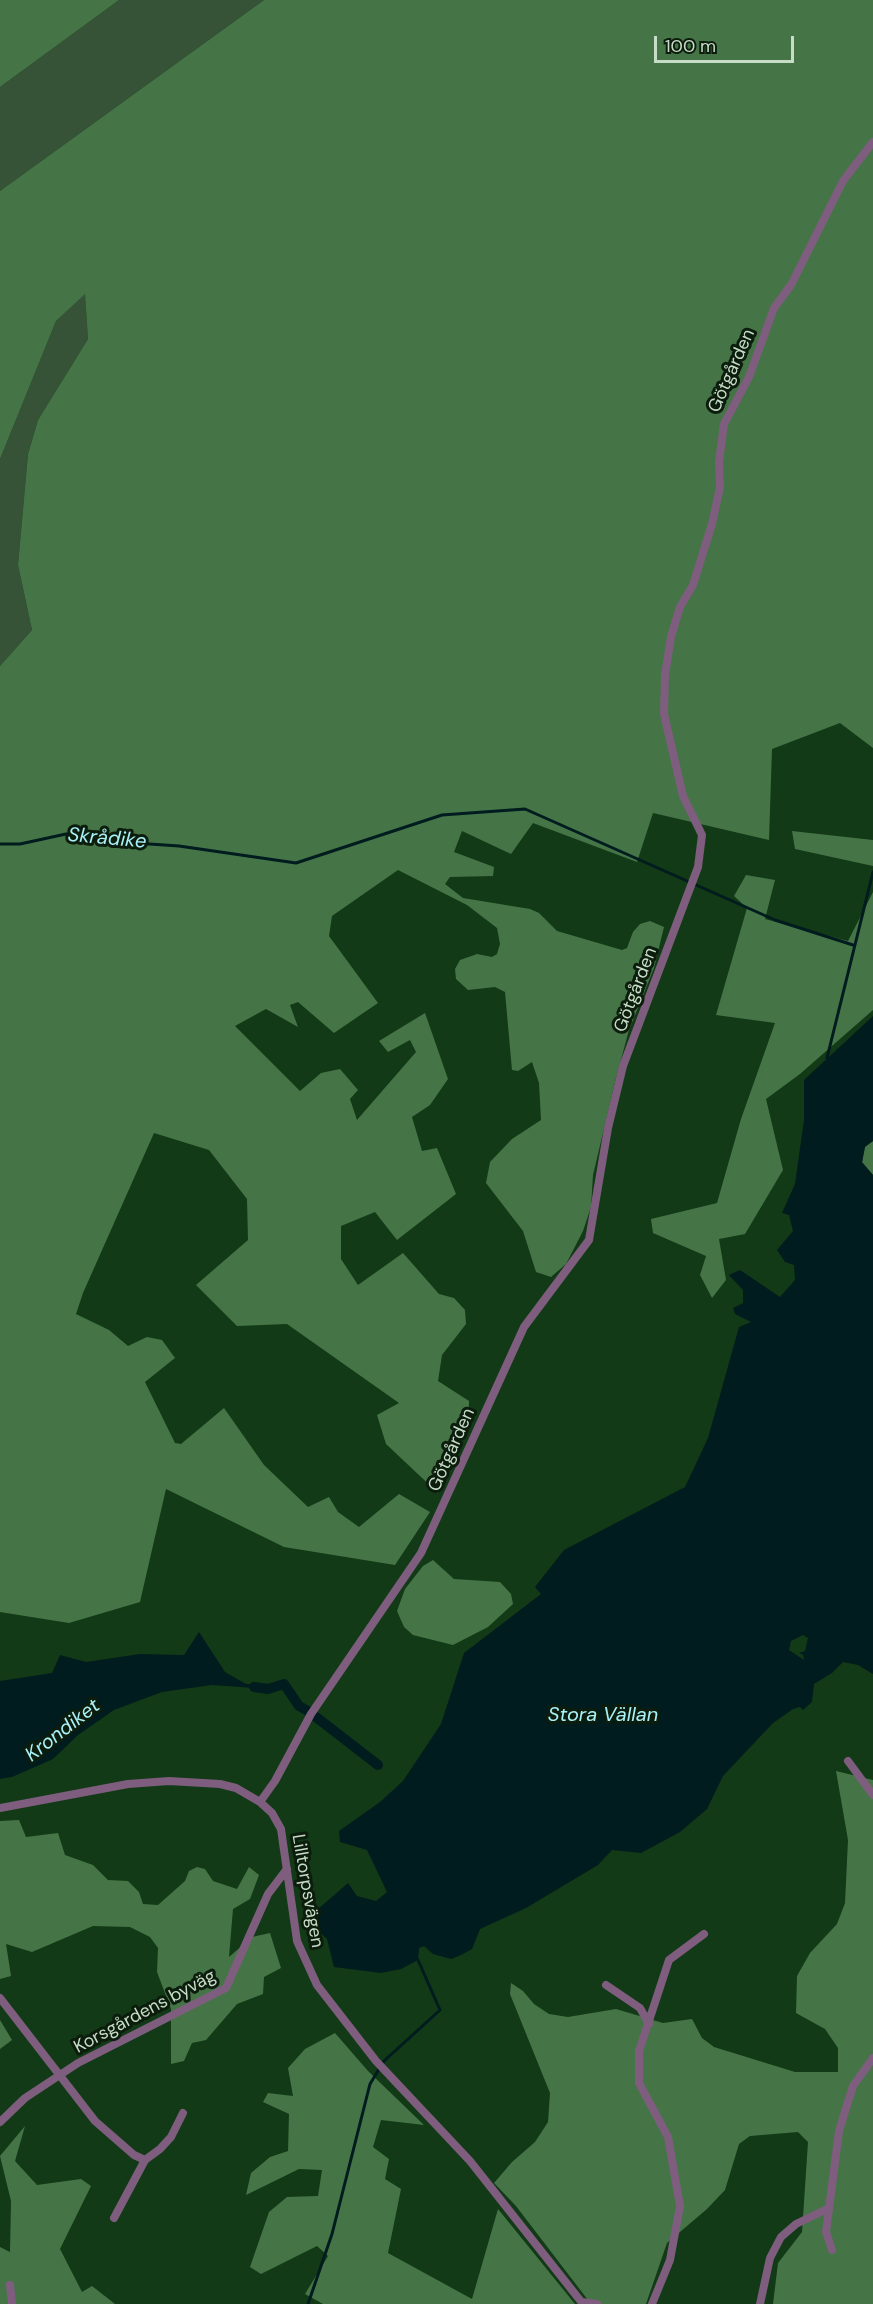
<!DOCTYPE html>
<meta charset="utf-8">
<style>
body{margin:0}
#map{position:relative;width:873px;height:2304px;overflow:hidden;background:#123a16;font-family:"DM Sans",sans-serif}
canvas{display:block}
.scale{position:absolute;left:654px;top:36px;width:140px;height:27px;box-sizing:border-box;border:3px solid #c6dcc6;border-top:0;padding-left:8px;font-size:18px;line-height:21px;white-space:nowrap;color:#c6dcc6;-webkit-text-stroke:4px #0c1d0d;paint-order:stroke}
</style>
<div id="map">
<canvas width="873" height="2304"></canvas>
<div class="scale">100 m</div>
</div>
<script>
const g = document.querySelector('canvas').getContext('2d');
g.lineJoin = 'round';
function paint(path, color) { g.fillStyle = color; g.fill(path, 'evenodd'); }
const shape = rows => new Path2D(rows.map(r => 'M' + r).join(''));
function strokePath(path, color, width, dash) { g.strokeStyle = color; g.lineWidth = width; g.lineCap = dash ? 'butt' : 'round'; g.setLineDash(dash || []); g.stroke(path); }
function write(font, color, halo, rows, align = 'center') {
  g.font = font + ' "DM Sans",sans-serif'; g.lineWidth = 6; g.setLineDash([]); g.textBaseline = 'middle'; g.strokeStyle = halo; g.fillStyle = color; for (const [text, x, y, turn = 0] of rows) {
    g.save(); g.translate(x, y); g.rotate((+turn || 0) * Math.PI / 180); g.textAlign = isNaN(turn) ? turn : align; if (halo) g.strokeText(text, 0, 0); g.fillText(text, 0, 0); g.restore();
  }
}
const green = shape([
 [119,0,264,0,0,191,0,87],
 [85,293,88,339,38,420,28,454,18,565,32,630,0,666,0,459,56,321]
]);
const forest = shape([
 [0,0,119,0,0,87],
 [264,0,873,0,873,748,840,723,772,749,769,840,653,813,637,862,533,823,511,854,462,831,454,852,494,867,493,876,450,877,445,884,463,898,530,909,539,913,557,931,622,950,627,948,633,932,640,924,650,921,664,927,654,968,629,1030,616,1078,593,1175,591,1207,583,1231,566,1264,551,1277,536,1272,523,1231,486,1183,490,1162,512,1139,541,1120,539,1083,532,1062,518,1071,512,1070,505,992,495,987,468,990,456,979,455,969,460,960,477,954,492,957,497,954,500,944,497,928,467,905,398,870,332,916,329,936,378,1003,334,1033,298,1002,290,1005,298,1027,266,1009,235,1026,300,1091,321,1073,340,1069,358,1090,350,1099,357,1120,416,1052,410,1040,388,1052,379,1041,425,1013,448,1079,430,1105,412,1117,422,1151,437,1148,456,1194,397,1240,375,1212,341,1226,341,1259,358,1285,403,1253,439,1294,454,1298,465,1310,466,1324,442,1355,438,1381,469,1401,468,1425,438,1493,386,1444,377,1415,399,1403,287,1324,237,1326,196,1285,248,1240,247,1199,209,1150,154,1133,83,1293,76,1314,109,1330,128,1346,147,1337,162,1340,175,1358,145,1382,175,1443,181,1444,224,1408,264,1465,308,1507,329,1497,338,1512,359,1527,399,1494,430,1512,395,1565,284,1547,166,1489,140,1602,69,1623,0,1612,0,666,32,630,18,565,28,454,38,420,88,339,85,294,56,321,0,459,0,191],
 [792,831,873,840,873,866,795,849],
 [746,875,775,880,765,919,848,941,873,892,873,1010,800,1074,766,1099,783,1170,745,1234,719,1239,726,1280,712,1298,700,1275,706,1256,653,1233,651,1219,717,1203,741,1119,775,1023,716,1015,747,908,734,896],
 [873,1141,873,1175,862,1163,865,1146],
 [433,1560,454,1579,500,1582,511,1594,513,1604,488,1627,453,1645,413,1635,404,1627,397,1611,405,1589,423,1566],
 [836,1771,873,1780,873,2304,773,2304,778,2263,802,2232,808,2142,798,2132,750,2136,739,2144,725,2190,707,2209,667,2243,646,2304,591,2304,516,2206,494,2183,512,2162,535,2142,548,2122,550,2093,510,1994,511,1983,523,1991,534,2004,549,2014,568,2017,616,2009,663,2023,692,2019,702,2038,714,2047,795,2072,838,2072,838,2048,825,2029,796,2013,797,1976,810,1953,837,1924,845,1903,848,1840],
 [19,1820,26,1837,58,1833,65,1855,93,1865,108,1880,128,1881,139,1892,143,1904,158,1905,185,1881,189,1871,197,1867,205,1869,213,1881,237,1889,249,1867,259,1875,250,1899,233,1909,229,1957,252,1937,270,1933,281,1968,264,1977,263,1994,237,2004,206,2040,192,2043,184,2061,171,2064,171,2009,157,1972,158,1948,150,1937,130,1927,93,1926,32,1952,6,1944,11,1976,0,1979,0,1821],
 [0,2020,12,2040,0,2049],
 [335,2033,368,2071,424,2125,381,2120,373,2147,389,2159,385,2179,401,2189,388,2253,472,2299,498,2209,575,2304,323,2304,305,2294,328,2256,317,2246,261,2274,250,2267,269,2212,287,2197,318,2196,322,2170,299,2169,246,2195,251,2173,270,2157,288,2151,289,2114,263,2102,268,2093,293,2096,288,2068,305,2049],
 [25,2126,15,2161,37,2185,81,2179,91,2186,60,2249,82,2292,92,2286,115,2304,0,2304,0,2247,10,2252,11,2201,0,2156]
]);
const water = shape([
 [873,1016,873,1141,865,1147,862,1162,873,1175,873,1674,858,1665,843,1662,832,1673,814,1684,812,1702,803,1710,800,1707,793,1709,773,1723,723,1776,707,1809,680,1832,641,1853,612,1850,598,1865,526,1908,480,1929,472,1949,461,1955,451,1959,433,1954,424,1946,419,1948,418,1960,401,1969,381,1973,334,1967,327,1939,312,1925,317,1910,348,1883,357,1896,376,1901,387,1892,367,1850,340,1842,339,1831,380,1802,403,1781,441,1724,464,1653,541,1594,535,1587,564,1550,685,1487,708,1438,739,1327,751,1322,735,1314,733,1308,743,1303,743,1290,729,1275,740,1270,780,1297,795,1280,794,1265,785,1262,777,1250,793,1231,789,1215,782,1213,795,1184,804,1120,804,1080],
 [803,1635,808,1638,805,1651,799,1653,803,1655,804,1660,789,1650,791,1641],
 [199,1632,225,1672,246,1684,264,1684,268,1689,212,1685,162,1692,114,1710,78,1735,53,1759,12,1777,0,1779,0,1681,52,1673,60,1655,86,1662,140,1654,184,1655]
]);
const stream = shape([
 [0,844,20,844,66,834,94,834,135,843,179,846,296,863,442,815,525,809,775,920,853,945],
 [827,1058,873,872],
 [308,2304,332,2234,370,2084,384,2061,440,2010,418,1960]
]);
const canal = shape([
 [254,1687,268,1689,284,1684,299,1706,308,1711],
 [316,1717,378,1765]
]);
const street = shape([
 [848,1761,873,1795],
 [260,1802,275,1781,311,1714,421,1553,524,1327,589,1240,608,1128,623,1066,698,867,702,835,683,796,664,714,665,675,671,637,680,607,693,585,712,524,720,487,719,462,724,424,749,377,774,308,791,285,843,181,873,142],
 [0,1808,128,1784,169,1781,220,1784,236,1788,260,1802,272,1813,281,1829,297,1941,317,1985,376,2061,470,2161,583,2304],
 [606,1985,640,2008,649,2024],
 [0,1998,95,2121,134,2155,145,2160],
 [0,2122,25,2098,78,2063,226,1988,268,1894,287,1869],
 [114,2218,145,2160,160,2149,171,2137,183,2113],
 [832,2250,826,2232,839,2131,853,2086,873,2058],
 [10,2285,12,2304],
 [582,2302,597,2304],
 [652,2304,670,2260,680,2206,668,2137,639,2083,639,2051,669,1960,704,1934],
 [760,2304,770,2258,781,2237,796,2224,829,2208]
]);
const streetNames = [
 ["Götgården",732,371,-66],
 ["Götgården",636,990,-69],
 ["Götgården",452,1450,-66],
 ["Lilltorpsvägen",307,1891,80],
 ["Korsgårdens byväg",145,2012,-28]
];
const waterNames = [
 ["Skrådike",107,839,5],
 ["Stora Vällan",603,1716],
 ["Krondiket",63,1731,-38]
];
paint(green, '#365237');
paint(forest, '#457547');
paint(water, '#001c1f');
strokePath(stream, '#001c1f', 3);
strokePath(canal, '#001c1f', 10);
strokePath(street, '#7e5d7f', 8);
write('18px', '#c6dcc6', '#0c1d0d', streetNames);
write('italic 20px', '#a9f1f9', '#0c1d0d', waterNames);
</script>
